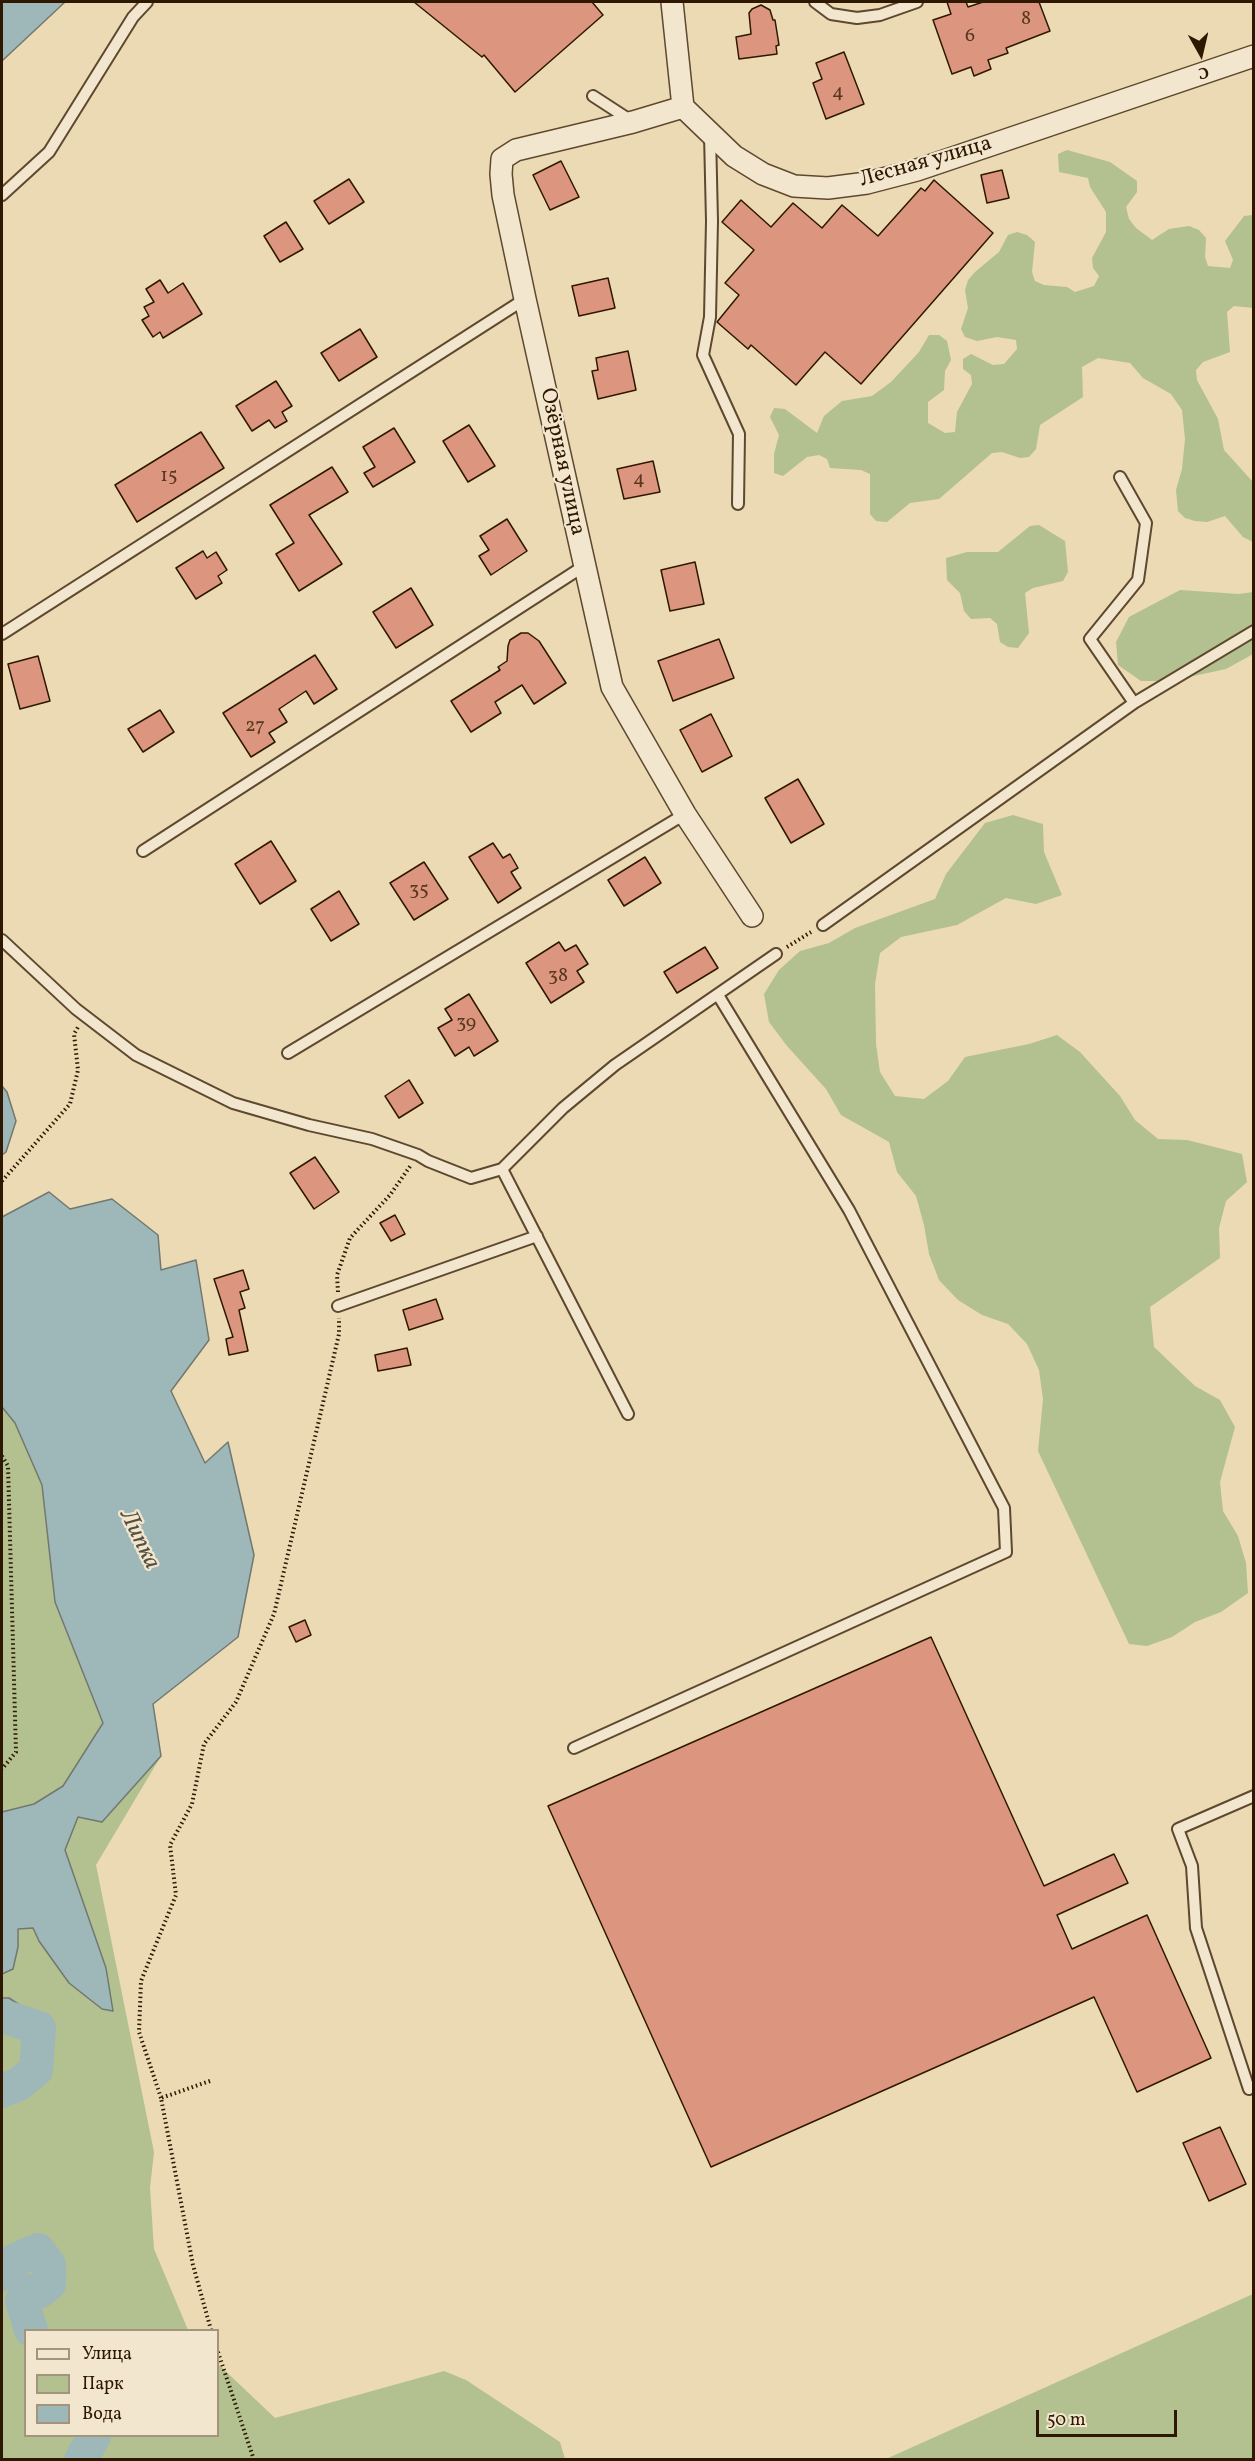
<!DOCTYPE html>
<meta charset="utf-8">
<style>
body{margin:0}
#map{position:relative;width:1255px;height:2461px;overflow:hidden;background:#ebdab4;font-family:Vollkorn,serif}
canvas{display:block}
.frame{position:absolute;inset:0;border:3px solid #2f1801;pointer-events:none}
.legend{position:absolute;left:24px;top:2329px;width:195px;height:108px;box-sizing:border-box;background:#f2e7ce;border:2px solid #a4947c;margin:0;padding:8px 10px;list-style:none;font-size:18px;color:#2f1801}
.legend li{display:flex;align-items:center;gap:12px;height:30px}
.legend b{width:30px;border:2px solid #a4947c}
.north{position:absolute;left:1171px;top:24px;width:60px;height:60px;-webkit-text-stroke:4px #f2e7ce;paint-order:stroke;rotate:172deg;font-size:16px;font-weight:700;line-height:24px;text-align:center;color:#2f1801}
.north::after{content:'';display:block;margin:auto;width:21px;height:27px;background:#2f1801;clip-path:polygon(50% 0,100% 100%,50% 72%,0 100%)}
.scale{position:absolute;left:1036px;top:2410px;width:141px;height:27px;box-sizing:border-box;border:3px solid #2f1801;border-top:0;padding-left:8px;font-size:18px;line-height:21px;white-space:nowrap;color:#2f1801;-webkit-text-stroke:4px #f2e7ce;paint-order:stroke}
</style>
<div id="map">
<canvas width="1255" height="2461"></canvas>
<div class="frame"></div>
<ul class="legend">
<li><b style="height:8px;background:#f2e7ce"></b>Улица</li>
<li><b style="height:16px;background:#b3c090"></b>Парк</li>
<li><b style="height:16px;background:#9eb8b9"></b>Вода</li>
</ul>
<div class="north">С</div>
<div class="scale">50 m</div>
</div>
<script>
const g = document.querySelector('canvas').getContext('2d');
g.lineJoin = 'round';
function paint(path, color) { g.fillStyle = color; g.fill(path, 'evenodd'); }
const shape = rows => new Path2D(rows.map(r => 'M' + r).join(''));
function strokePath(path, color, width, dash) { g.strokeStyle = color; g.lineWidth = width; g.lineCap = dash ? 'butt' : 'round'; g.setLineDash(dash || []); g.stroke(path); }
function write(font, color, halo, rows, align = 'center') {
  g.font = font + ' Vollkorn,serif'; g.lineWidth = 4.5; g.setLineDash([]); g.textBaseline = 'middle'; g.strokeStyle = halo; g.fillStyle = color; for (const [text, x, y, turn = 0] of rows) {
    g.save(); g.translate(x, y); g.rotate((+turn || 0) * Math.PI / 180); g.textAlign = isNaN(turn) ? turn : align; if (halo) g.strokeText(text, 0, 0); g.fillText(text, 0, 0); g.restore();
  }
}
const green = shape([
 [1067,150,1110,162,1137,181,1137,192,1126,207,1129,219,1136,228,1152,240,1169,229,1189,226,1199,230,1206,238,1205,257,1208,266,1230,268,1233,260,1225,241,1244,216,1253,215,1253,308,1234,306,1227,312,1230,352,1203,362,1196,370,1197,380,1218,419,1224,450,1253,482,1253,542,1243,537,1225,516,1207,522,1195,521,1185,518,1178,511,1176,490,1182,469,1185,439,1182,410,1171,394,1143,378,1130,363,1098,358,1082,367,1083,397,1040,425,1036,449,1029,457,1020,458,1002,452,992,453,939,499,910,503,887,522,876,521,870,514,870,474,861,470,830,468,827,459,819,455,807,457,783,476,774,473,774,454,779,435,770,417,774,408,785,409,817,433,824,416,842,401,872,396,891,382,919,352,929,335,939,335,947,341,951,360,945,371,944,390,928,402,928,423,945,433,955,432,957,412,972,384,971,375,963,369,963,359,971,354,993,365,1004,364,1017,349,1016,340,997,337,977,341,965,337,961,329,968,308,965,290,968,280,975,272,999,252,1008,235,1017,232,1027,235,1035,242,1032,272,1035,281,1044,285,1067,287,1075,292,1094,286,1099,276,1093,268,1092,258,1106,232,1106,212,1090,187,1088,178,1059,172,1058,154],
 [1039,525,1065,541,1068,572,1063,581,1033,588,1025,593,1029,633,1018,648,1008,647,1000,642,997,624,990,618,971,619,964,611,960,593,947,580,946,558,967,552,998,552,1030,526],
 [1180,590,1239,594,1253,592,1253,654,1226,669,1170,681,1141,681,1118,665,1116,642,1129,617],
 [1013,815,1043,824,1044,852,1062,895,1036,904,1006,898,957,925,901,937,880,953,875,984,876,1044,880,1072,895,1096,924,1099,948,1081,965,1057,1029,1044,1057,1035,1080,1052,1120,1096,1135,1120,1158,1139,1187,1140,1242,1154,1247,1182,1226,1201,1219,1228,1220,1258,1150,1307,1154,1347,1195,1386,1220,1400,1235,1427,1220,1482,1223,1511,1238,1536,1246,1563,1248,1593,1221,1612,1195,1622,1172,1637,1147,1646,1129,1644,1038,1451,1043,1399,1039,1370,1027,1344,1008,1324,982,1315,958,1300,939,1280,929,1254,924,1225,916,1196,897,1172,889,1142,841,1115,826,1089,787,1046,769,1022,764,994,779,970,800,951,829,943,855,928,935,899,946,874,985,823],
 [2,1407,15,1423,42,1485,55,1602,103,1723,63,1786,34,1804,2,1812],
 [161,1756,96,1865,154,2152,150,2188,154,2249,188,2330,26,2330,26,2436,218,2436,218,2364,275,2418,444,2371,466,2380,560,2442,565,2459,2,2459,2,2024,39,2028,46,2023,9,1998,2,1998,2,1974,13,1969,18,1947,18,1928,33,1928,39,1941,106,1968,64,1850,78,1816,102,1822],
 [1253,2294,1253,2459,886,2459]
]);
const water = shape([
 [2,2,65,2,2,61,2,2],
 [2,1086,7,1092,16,1121,6,1152,2,1155,2,1086],
 [49,1192,70,1209,112,1199,158,1235,161,1270,196,1260,209,1340,171,1391,205,1463,228,1442,254,1555,238,1637,153,1704,161,1756,102,1822,78,1817,65,1850,106,1968,113,2011,102,2009,69,1983,39,1941,33,1928,18,1929,18,1947,13,1969,2,1974,2,1812,34,1804,63,1786,103,1723,55,1602,42,1485,15,1423,2,1407,2,1217,49,1192],
 [2,1998,9,1998,47,2023,39,2028,2,2024,2,1998]
]);
const river = shape([
 [2,2016,39,2028,36,2070,19,2084,2,2091],
 [2,2274,15,2260,38,2250,49,2265,49,2284,40,2291,28,2291,22,2301,31,2330],
 [81,2460,94,2436]
]);
const building = shape([
 [414,2,592,2,603,15,515,92,484,55,482,57,414,2],
 [947,2,966,2,968,7,983,2,1039,2,1050,31,1006,48,1008,53,988,60,991,69,974,76,971,67,952,74,933,20,951,14,947,2],
 [761,5,770,10,773,20,775,20,779,45,776,46,777,54,739,59,736,37,751,34,749,13,752,9,761,5],
 [844,52,864,104,826,119,813,83,822,79,816,63,844,52],
 [561,161,579,197,550,210,533,175,561,161],
 [1002,170,1009,198,987,203,981,175,1002,170],
 [349,179,364,202,329,224,314,201,349,179],
 [934,180,993,233,861,384,825,352,796,385,751,345,748,349,717,322,739,295,725,283,754,250,722,222,741,200,771,227,793,203,822,228,842,205,878,236,921,188,925,191,934,180],
 [286,222,303,249,280,262,264,236,286,222],
 [608,278,615,308,579,316,572,286,608,278],
 [160,280,168,293,183,283,202,314,163,338,160,332,153,337,142,320,149,316,144,307,154,302,146,289,160,280],
 [360,329,377,357,339,381,321,353,360,329],
 [628,351,636,390,598,399,592,371,598,370,596,358,628,351],
 [276,381,292,406,282,412,287,421,275,428,269,420,252,431,236,406,276,381],
 [469,425,495,466,468,482,443,441,469,425],
 [394,428,415,462,373,487,364,473,375,467,363,447,394,428],
 [201,432,224,468,137,522,115,485,201,432],
 [653,461,660,492,624,499,617,469,653,461],
 [332,467,348,492,309,515,342,564,299,591,276,554,294,543,270,505,332,467],
 [507,519,527,551,491,575,479,556,489,550,480,536,507,519],
 [203,551,207,558,216,552,227,570,218,576,222,583,196,599,176,568,203,551],
 [695,562,704,604,670,611,661,570,695,562],
 [411,588,433,625,396,648,373,612,411,588],
 [521,633,528,633,539,641,566,683,534,704,522,685,495,702,501,713,471,732,451,701,500,670,498,667,507,661,508,646,510,640,521,633],
 [719,639,734,678,673,701,658,661,719,639],
 [315,655,337,689,314,704,306,691,279,709,287,722,269,733,275,742,251,757,223,713,315,655],
 [38,656,50,701,20,709,8,664,38,656],
 [160,710,174,732,143,752,128,729,160,710],
 [711,714,732,756,702,772,680,730,711,714],
 [798,779,824,824,791,843,765,798,798,779],
 [271,841,296,881,260,904,235,864,271,841],
 [493,843,503,858,510,854,518,868,511,872,521,888,498,903,469,857,493,843],
 [645,857,661,883,624,906,608,880,645,857],
 [424,862,448,899,414,920,390,883,424,862],
 [339,891,359,924,331,941,311,909,339,891],
 [559,942,565,951,576,945,588,964,577,971,584,982,551,1003,526,963,559,942],
 [705,947,718,968,677,993,664,972,705,947],
 [469,994,498,1041,474,1056,469,1047,455,1056,438,1028,452,1020,445,1009,469,994],
 [409,1080,423,1103,399,1118,385,1096,409,1080],
 [315,1157,339,1192,314,1209,290,1173,315,1157],
 [395,1215,405,1234,391,1241,380,1223,395,1215],
 [243,1270,249,1289,240,1292,245,1308,239,1310,248,1351,229,1355,226,1339,233,1337,214,1279,243,1270],
 [436,1299,443,1319,409,1330,403,1310,436,1299],
 [407,1348,411,1365,378,1371,375,1355,407,1348],
 [305,1620,311,1635,296,1642,289,1627,305,1620],
 [931,1637,1044,1886,1114,1854,1128,1883,1057,1915,1072,1949,1147,1915,1211,2058,1137,2092,1094,1997,711,2167,548,1806,931,1637],
 [1220,2127,1246,2184,1209,2201,1183,2143,1220,2127]
]);
const path = shape([
 [787,947,811,932],
 [2,1181,70,1104,78,1070,74,1034,78,1027],
 [338,1292,337,1275,350,1238,390,1195,411,1165],
 [2,1456,8,1466,16,1752,2,1769],
 [210,2081,161,2098,193,2265,211,2330],
 [161,2098,139,2032,141,1981,176,1895,170,1845,192,1804,204,1744,236,1702,274,1614,339,1334,339,1318],
 [218,2352,254,2460]
]);
const service = shape([
 [815,2,831,14,857,18,880,15,917,2],
 [593,96,633,122],
 [710,134,712,221,710,317,703,355,739,434,738,504],
 [2,195,49,152,133,17,147,2],
 [1120,477,1146,523,1138,580,1090,639,1134,703],
 [2,634,525,299],
 [143,851,584,566],
 [823,925,1134,703,1254,631],
 [2,940,76,1009,136,1055,233,1103,309,1125,372,1139,418,1155,428,1161,471,1178,502,1169,563,1108,615,1065,776,954],
 [288,1053,685,814],
 [502,1169,628,1414],
 [338,1306,537,1236],
 [574,1748,1006,1552,1004,1508,849,1210,718,995],
 [1249,2089,1196,1928,1192,1866,1178,1829,1254,1796]
]);
const minor = shape([
 [672,2,683,107,734,156,763,174,794,186,828,188,867,183,917,170,1254,56],
 [683,107,633,122,516,150,502,159,501,174,503,195,525,299,612,687,685,814,752,916]
]);
const numberNames = [
 ["8",1026,20],
 ["6",970,37],
 ["4",838,93],
 ["15",169,477],
 ["4",639,480],
 ["27",255,727],
 ["35",419,891],
 ["38",558,977],
 ["39",466,1024]
];
const streetNames = [
 ["Лесная улица",926,163,-16],
 ["Озёрная улица",561,462,78]
];
const waterNames = [
 ["Липка",138,1540,64]
];
paint(green, '#b3c090');
paint(water, '#9eb8b9');
strokePath(water, '#72786f', 1.5);
strokePath(river, '#9eb8b9', 34);
paint(building, '#dc967f');
strokePath(building, '#2f1801', 1.5);
strokePath(service, '#5e482e', 14);
strokePath(minor, '#5e482e', 24);
strokePath(path, '#2f1801', 4, [1.5, 3]);
strokePath(service, '#f2e7ce', 10);
strokePath(minor, '#f2e7ce', 21);
write('20px', '#5a3820', null, numberNames);
write('22px', '#2f1801', '#f2e7ce', streetNames);
write('italic 24px', '#565041', '#f2e7ce', waterNames);
</script>
